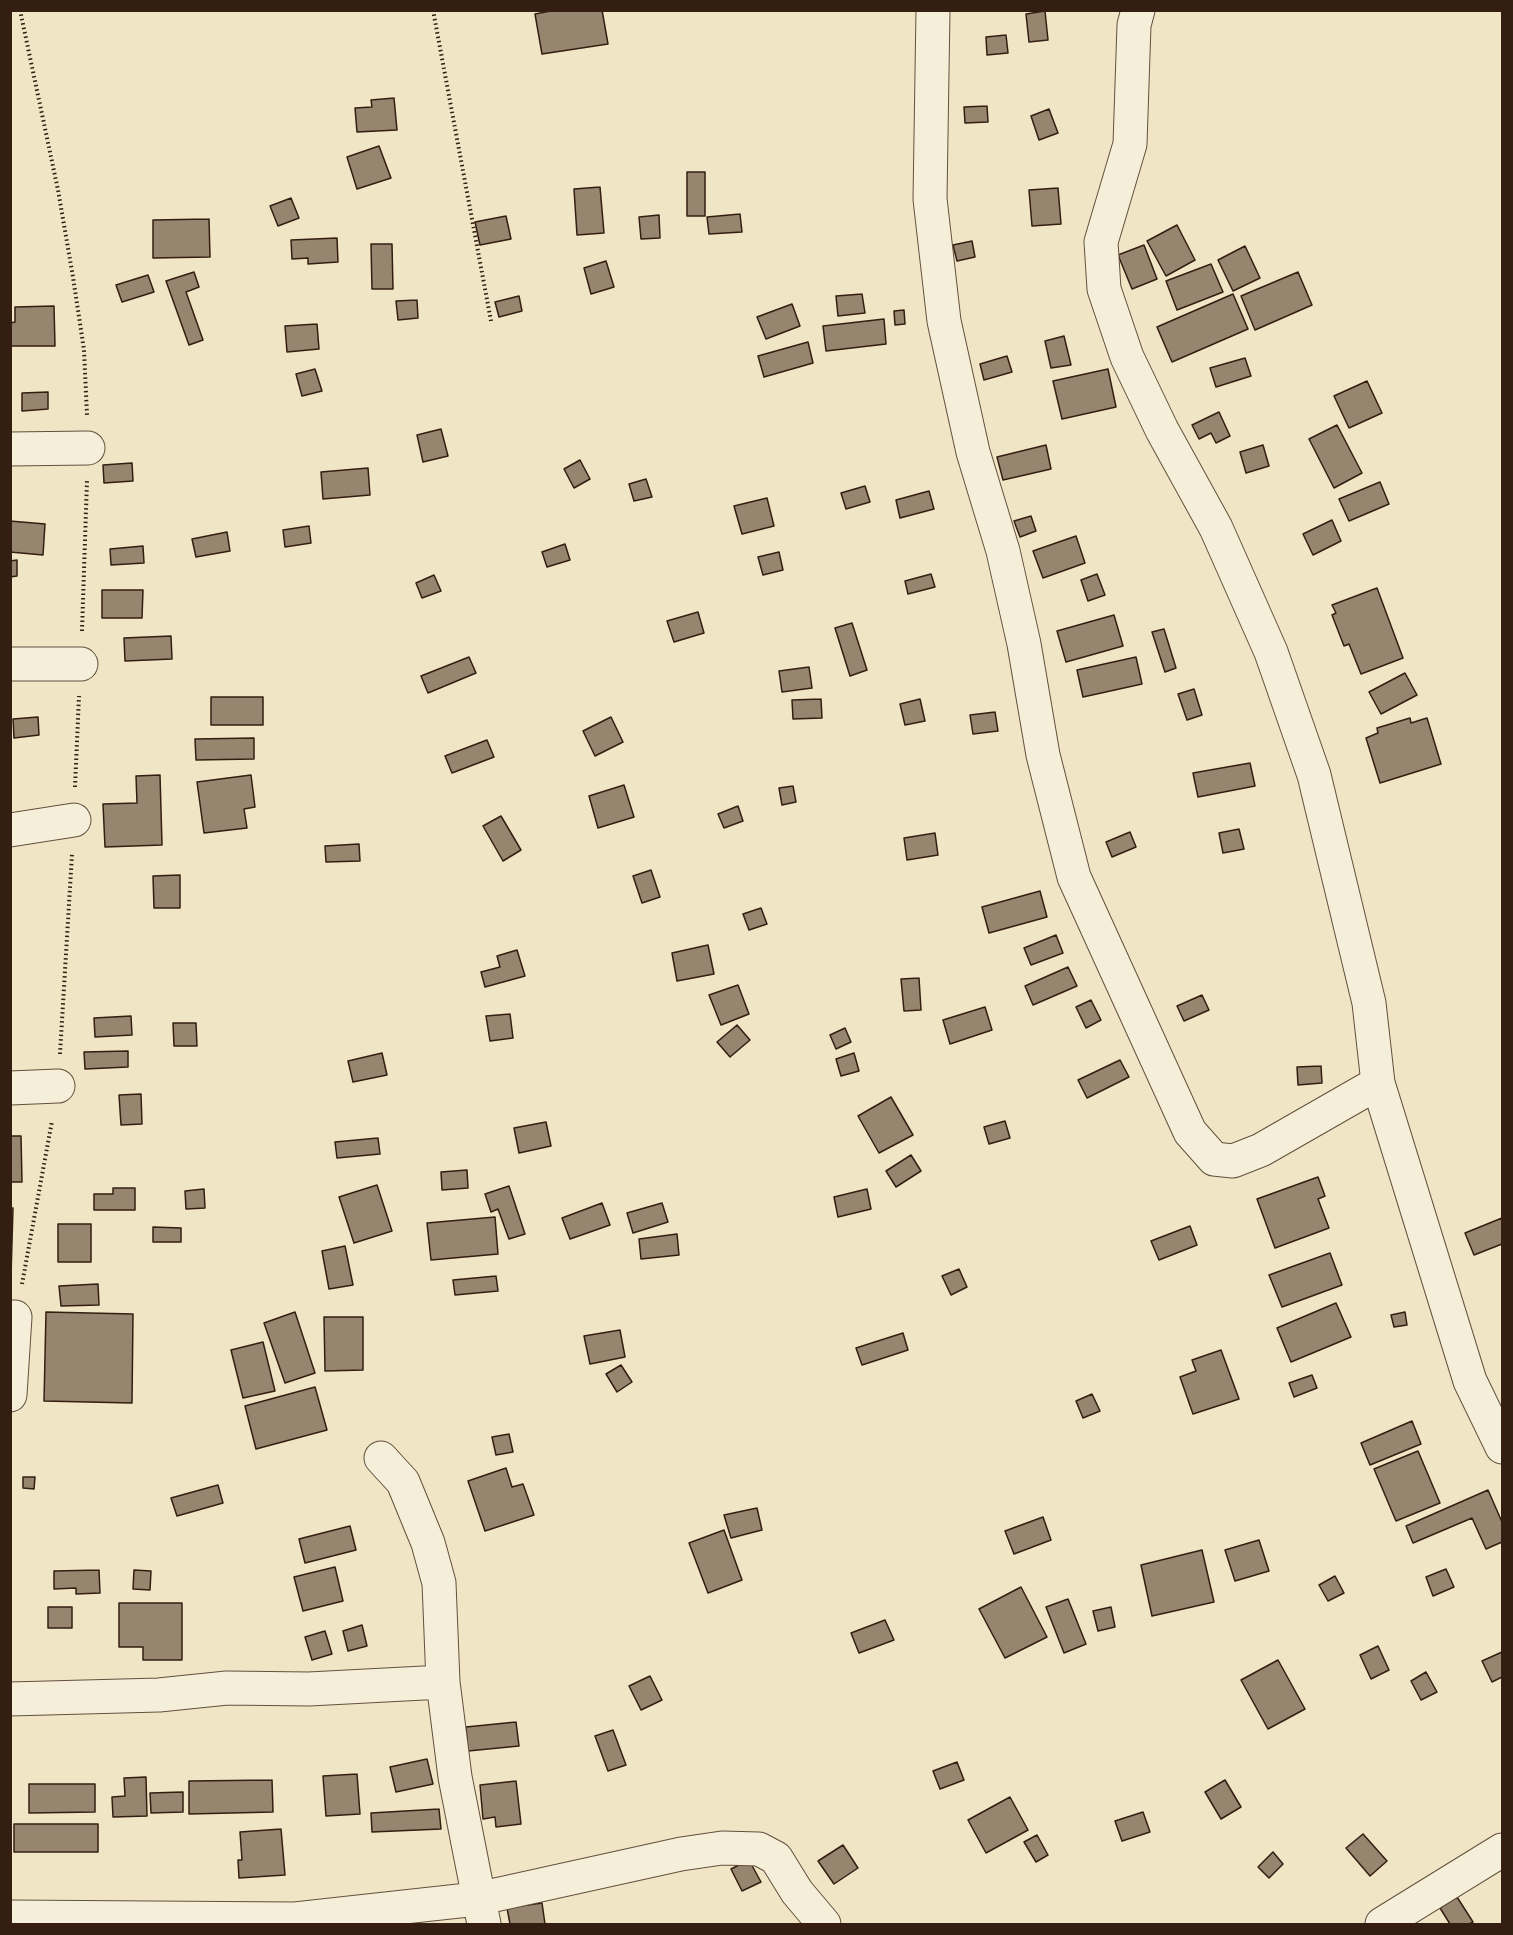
<!DOCTYPE html>
<style>
body{margin:0}
#map{position:relative;width:1513px;height:1935px;overflow:hidden;background:#f0e5c4;font-family:Alegreya,serif}
canvas{display:block}
.frame{position:absolute;inset:0;border:12px solid #341e12;pointer-events:none}
</style>
<div id="map">
<canvas width="1513" height="1935"></canvas>
<div class="frame"></div>
</div>
<script>
const g = document.querySelector('canvas').getContext('2d');
g.lineJoin = 'round';
function paint(path, color) { g.fillStyle = color; g.fill(path, 'evenodd'); }
const shape = rows => new Path2D(rows.map(r => 'M' + r).join(''));
function strokePath(path, color, width, dash) { g.strokeStyle = color; g.lineWidth = width; g.lineCap = dash ? 'butt' : 'round'; g.setLineDash(dash || []); g.stroke(path); }
const building = shape([
 [556,10,602,10,608,44,542,54,535,14,556,10],
 [1045,11,1048,40,1029,42,1026,14,1045,11],
 [1006,35,1008,53,987,55,986,37,1006,35],
 [394,98,397,130,357,132,355,108,372,107,371,100,394,98],
 [987,106,988,122,965,123,964,107,987,106],
 [1049,109,1058,133,1039,140,1031,116,1049,109],
 [379,146,391,178,357,189,347,157,379,146],
 [687,172,705,172,705,216,687,216,687,172],
 [600,187,604,233,577,235,574,189,600,187],
 [1058,188,1061,224,1032,226,1029,190,1058,188],
 [291,198,299,218,278,226,270,206,291,198],
 [740,214,742,232,709,234,707,217,740,214],
 [659,215,660,238,641,239,639,217,659,215],
 [506,216,511,239,480,245,475,222,506,216],
 [209,219,210,257,153,258,153,220,209,219],
 [1177,225,1195,260,1166,276,1147,241,1177,225],
 [337,238,338,262,308,264,308,258,292,259,291,240,337,238],
 [972,241,975,257,957,261,953,245,972,241],
 [371,244,392,244,393,289,372,289,371,244],
 [1144,245,1157,279,1132,289,1118,255,1144,245],
 [1245,246,1260,278,1233,291,1218,260,1245,246],
 [606,261,614,287,591,294,584,268,606,261],
 [1211,264,1223,292,1177,310,1166,281,1211,264],
 [194,272,199,287,186,292,203,340,189,345,166,281,194,272],
 [1298,272,1312,305,1255,330,1241,296,1298,272],
 [148,275,154,292,122,302,116,285,148,275],
 [862,294,865,313,838,316,836,296,862,294],
 [1233,294,1248,329,1172,362,1157,327,1233,294],
 [519,296,522,311,499,317,495,302,519,296],
 [417,300,418,318,398,320,396,301,417,300],
 [792,304,800,326,766,339,757,317,792,304],
 [54,306,55,346,10,346,10,323,15,322,15,307,54,306],
 [904,310,905,324,895,325,894,311,904,310],
 [884,319,886,344,826,351,823,326,884,319],
 [317,324,319,349,287,352,285,326,317,324],
 [1064,336,1071,365,1051,368,1045,341,1064,336],
 [808,342,813,363,764,377,758,356,808,342],
 [1007,356,1012,372,984,380,980,364,1007,356],
 [1245,358,1251,376,1216,387,1210,368,1245,358],
 [315,369,322,391,302,396,296,374,315,369],
 [1108,369,1116,407,1062,419,1053,381,1108,369],
 [1367,381,1382,413,1349,428,1334,396,1367,381],
 [48,392,48,409,22,411,22,393,48,392],
 [1219,412,1230,436,1216,443,1211,433,1199,439,1192,425,1219,412],
 [1337,425,1362,473,1334,488,1309,439,1337,425],
 [441,429,448,456,423,462,417,435,441,429],
 [1046,445,1051,469,1003,480,997,457,1046,445],
 [1263,445,1269,466,1246,473,1240,452,1263,445],
 [580,460,590,479,574,488,564,469,580,460],
 [132,463,133,481,104,483,103,465,132,463],
 [368,468,370,495,323,499,321,472,368,468],
 [646,479,652,497,634,501,629,484,646,479],
 [1380,482,1389,504,1349,521,1339,499,1380,482],
 [865,486,870,502,846,509,841,493,865,486],
 [929,491,934,509,900,518,896,500,929,491],
 [767,498,774,526,742,534,734,506,767,498],
 [1031,516,1036,531,1020,537,1014,521,1031,516],
 [1332,520,1341,541,1313,555,1303,534,1332,520],
 [10,521,45,524,43,555,10,552,10,521],
 [309,526,311,543,285,547,283,530,309,526],
 [227,532,230,551,196,557,192,539,227,532],
 [1076,536,1085,563,1043,578,1033,551,1076,536],
 [565,544,570,560,547,567,542,552,565,544],
 [143,546,144,563,111,565,110,549,143,546],
 [779,552,783,570,763,575,758,557,779,552],
 [17,560,17,576,10,577,10,561,17,560],
 [931,574,935,587,908,594,905,581,931,574],
 [1097,574,1105,595,1088,601,1081,580,1097,574],
 [434,575,441,591,422,598,416,583,434,575],
 [1377,588,1403,658,1361,674,1349,644,1344,646,1332,615,1336,613,1332,605,1377,588],
 [102,590,143,590,142,618,102,618,102,590],
 [698,612,704,633,674,642,667,621,698,612],
 [1114,615,1123,646,1066,662,1057,631,1114,615],
 [852,623,867,670,850,676,835,628,852,623],
 [1164,629,1176,668,1165,672,1152,632,1164,629],
 [171,636,172,659,125,661,124,638,171,636],
 [469,657,476,673,428,693,421,676,469,657],
 [1136,657,1142,684,1083,697,1077,670,1136,657],
 [809,667,812,688,782,692,779,671,809,667],
 [1405,673,1417,695,1381,714,1369,692,1405,673],
 [1194,689,1202,715,1187,720,1178,694,1194,689],
 [211,697,263,697,263,725,211,725,211,697],
 [821,699,822,718,793,719,792,700,821,699],
 [920,699,925,721,905,725,900,704,920,699],
 [995,712,998,731,973,734,970,715,995,712],
 [38,717,39,735,14,738,13,719,38,717],
 [611,717,623,742,595,756,583,731,611,717],
 [1410,718,1411,723,1427,718,1441,764,1380,783,1366,738,1378,733,1377,728,1410,718],
 [254,738,254,759,196,760,195,739,254,738],
 [487,740,494,757,452,773,445,756,487,740],
 [1250,763,1255,786,1198,797,1193,773,1250,763],
 [160,775,162,845,105,847,103,804,137,803,136,776,160,775],
 [251,775,255,807,244,809,247,828,204,833,197,782,251,775],
 [624,785,634,817,598,828,589,796,624,785],
 [793,786,796,802,782,805,779,788,793,786],
 [738,806,743,821,724,828,718,814,738,806],
 [501,816,521,850,503,861,483,826,501,816],
 [1239,829,1244,849,1223,853,1219,833,1239,829],
 [1130,832,1136,847,1112,857,1106,842,1130,832],
 [935,833,938,855,907,860,904,838,935,833],
 [359,844,360,861,326,862,325,846,359,844],
 [651,870,660,897,642,903,633,876,651,870],
 [180,875,180,908,154,908,153,876,180,875],
 [1040,891,1047,917,989,933,982,907,1040,891],
 [761,908,767,924,749,930,743,914,761,908],
 [1056,935,1063,953,1031,965,1024,948,1056,935],
 [708,945,714,974,677,981,672,953,708,945],
 [517,950,525,976,485,987,481,972,500,967,497,956,517,950],
 [1068,967,1077,986,1033,1005,1025,986,1068,967],
 [919,978,921,1010,904,1011,901,979,919,978],
 [738,985,749,1014,721,1025,709,995,738,985],
 [1202,995,1209,1010,1184,1021,1177,1006,1202,995],
 [1091,1000,1101,1020,1086,1028,1076,1007,1091,1000],
 [985,1007,992,1030,950,1044,943,1020,985,1007],
 [510,1014,513,1038,490,1041,486,1016,510,1014],
 [131,1016,132,1035,95,1037,94,1018,131,1016],
 [173,1023,196,1023,197,1046,174,1046,173,1023],
 [737,1025,750,1040,730,1057,717,1042,737,1025],
 [845,1028,851,1042,836,1049,830,1035,845,1028],
 [128,1051,128,1067,85,1069,84,1052,128,1051],
 [382,1053,387,1075,353,1082,348,1061,382,1053],
 [854,1053,859,1071,841,1076,836,1059,854,1053],
 [1120,1060,1129,1077,1087,1098,1078,1080,1120,1060],
 [1321,1066,1322,1083,1298,1085,1297,1067,1321,1066],
 [141,1094,142,1124,121,1125,119,1095,141,1094],
 [891,1097,913,1135,879,1153,858,1116,891,1097],
 [1005,1121,1010,1138,989,1144,984,1127,1005,1121],
 [546,1122,551,1146,519,1153,514,1128,546,1122],
 [10,1136,21,1136,22,1182,10,1182,10,1136],
 [378,1138,380,1154,337,1158,335,1142,378,1138],
 [911,1155,921,1171,896,1187,886,1171,911,1155],
 [467,1170,468,1188,442,1190,441,1172,467,1170],
 [1318,1177,1325,1196,1318,1199,1329,1228,1275,1248,1257,1199,1318,1177],
 [377,1185,392,1231,354,1243,339,1197,377,1185],
 [509,1186,525,1234,509,1239,498,1209,491,1212,485,1194,509,1186],
 [113,1188,135,1188,135,1210,94,1210,94,1194,113,1194,113,1188],
 [204,1189,205,1208,186,1209,185,1191,204,1189],
 [867,1189,871,1209,838,1217,834,1197,867,1189],
 [602,1203,610,1225,570,1239,562,1218,602,1203],
 [662,1203,668,1222,633,1233,627,1213,662,1203],
 [10,1208,13,1208,11,1276,10,1276,10,1208],
 [495,1217,498,1254,431,1260,427,1223,495,1217],
 [1502,1218,1502,1244,1474,1255,1465,1233,1502,1218],
 [58,1224,91,1224,91,1262,58,1262,58,1224],
 [1190,1226,1197,1245,1159,1260,1151,1241,1190,1226],
 [153,1227,181,1228,181,1242,153,1242,153,1227],
 [677,1234,679,1255,641,1259,639,1239,677,1234],
 [345,1246,353,1285,329,1289,322,1251,345,1246],
 [1330,1253,1342,1285,1282,1307,1269,1275,1330,1253],
 [959,1269,967,1287,951,1295,942,1276,959,1269],
 [496,1276,498,1291,455,1295,453,1280,496,1276],
 [98,1284,99,1305,61,1306,59,1286,98,1284],
 [1336,1303,1351,1337,1291,1362,1277,1328,1336,1303],
 [46,1312,133,1314,132,1403,44,1401,46,1312],
 [295,1312,315,1373,285,1383,264,1323,295,1312],
 [1405,1312,1407,1325,1394,1327,1391,1315,1405,1312],
 [324,1317,363,1317,363,1370,325,1371,324,1317],
 [620,1330,625,1357,590,1364,584,1336,620,1330],
 [903,1333,908,1350,862,1365,856,1348,903,1333],
 [263,1342,275,1391,243,1398,231,1350,263,1342],
 [1221,1350,1239,1399,1193,1414,1180,1377,1196,1371,1192,1360,1221,1350],
 [621,1365,632,1382,617,1392,606,1374,621,1365],
 [1312,1375,1317,1388,1294,1397,1289,1383,1312,1375],
 [315,1387,327,1430,256,1449,245,1406,315,1387],
 [1092,1394,1100,1411,1083,1418,1076,1401,1092,1394],
 [1412,1421,1421,1444,1370,1465,1361,1443,1412,1421],
 [509,1434,513,1452,496,1455,492,1437,509,1434],
 [1418,1451,1440,1503,1396,1521,1374,1469,1418,1451],
 [506,1468,512,1487,523,1484,534,1515,485,1531,468,1481,506,1468],
 [23,1477,35,1477,34,1489,23,1488,23,1477],
 [218,1485,223,1503,177,1516,171,1498,218,1485],
 [1488,1490,1502,1522,1502,1542,1486,1549,1472,1518,1413,1543,1406,1526,1488,1490],
 [757,1508,762,1530,731,1538,724,1515,757,1508],
 [1043,1517,1051,1540,1014,1554,1005,1531,1043,1517],
 [350,1526,356,1550,305,1563,299,1539,350,1526],
 [724,1530,742,1580,708,1593,689,1543,724,1530],
 [1259,1540,1269,1571,1235,1581,1225,1550,1259,1540],
 [1202,1550,1214,1602,1152,1616,1141,1565,1202,1550],
 [335,1567,343,1601,303,1611,294,1577,335,1567],
 [1446,1569,1454,1587,1433,1596,1426,1577,1446,1569],
 [99,1570,100,1593,76,1594,76,1588,54,1589,54,1571,99,1570],
 [134,1570,151,1571,150,1590,133,1589,134,1570],
 [1335,1576,1344,1593,1328,1601,1319,1585,1335,1576],
 [1021,1587,1047,1637,1005,1658,979,1609,1021,1587],
 [1068,1599,1086,1644,1064,1653,1046,1607,1068,1599],
 [119,1603,182,1603,182,1660,143,1660,143,1647,119,1647,119,1603],
 [48,1607,72,1607,72,1628,48,1628,48,1607],
 [1111,1607,1115,1627,1098,1631,1093,1611,1111,1607],
 [885,1620,894,1640,859,1653,851,1633,885,1620],
 [362,1625,367,1646,348,1651,343,1631,362,1625],
 [325,1631,332,1654,312,1660,305,1637,325,1631],
 [1378,1646,1389,1670,1371,1679,1360,1655,1378,1646],
 [1502,1652,1502,1677,1492,1682,1482,1661,1502,1652],
 [1278,1660,1305,1709,1268,1729,1241,1680,1278,1660],
 [1426,1672,1437,1692,1421,1700,1411,1681,1426,1672],
 [650,1676,662,1700,641,1710,629,1686,650,1676],
 [516,1722,519,1746,468,1751,466,1727,516,1722],
 [613,1730,626,1765,608,1771,595,1736,613,1730],
 [427,1759,433,1784,396,1792,390,1767,427,1759],
 [957,1762,964,1780,940,1789,933,1771,957,1762],
 [357,1774,360,1814,326,1816,323,1776,357,1774],
 [146,1777,147,1816,113,1817,112,1797,125,1796,124,1778,146,1777],
 [272,1780,273,1812,189,1814,189,1781,272,1780],
 [1225,1780,1241,1807,1221,1819,1205,1792,1225,1780],
 [516,1781,521,1824,496,1827,495,1817,483,1819,480,1785,516,1781],
 [29,1784,95,1784,95,1812,29,1813,29,1784],
 [183,1792,183,1812,151,1813,150,1793,183,1792],
 [1010,1797,1028,1830,986,1853,968,1820,1010,1797],
 [439,1809,441,1829,372,1832,371,1813,439,1809],
 [1143,1812,1150,1832,1122,1841,1115,1821,1143,1812],
 [14,1824,98,1824,98,1852,14,1852,14,1824],
 [281,1829,285,1875,239,1878,238,1860,242,1860,240,1832,281,1829],
 [1363,1834,1387,1861,1370,1876,1346,1848,1363,1834],
 [1037,1835,1048,1855,1036,1862,1024,1842,1037,1835],
 [843,1845,858,1868,834,1884,818,1861,843,1845],
 [1273,1852,1283,1864,1269,1878,1258,1867,1273,1852],
 [749,1860,761,1882,742,1891,731,1869,749,1860],
 [1457,1897,1473,1922,1469,1924,1450,1924,1440,1908,1457,1897],
 [542,1903,545,1924,510,1924,507,1908,542,1903]
]);
const path = shape([
 [20,10,58,190,73,277,84,350,87,415],
 [433,10,491,321],
 [82,631,87,480],
 [75,787,79,696],
 [60,1054,72,854],
 [22,1284,52,1121]
]);
const minor = shape([
 [933,10,930,199,944,321,973,452,1003,551,1024,644,1043,755,1074,877,1190,1132,1214,1159,1233,1161,1261,1150,1378,1083],
 [1138,10,1134,25,1130,144,1101,242,1104,289,1127,357,1162,430,1216,528,1271,652,1314,775,1369,1003,1378,1083,1470,1381,1502,1447],
 [10,449,88,448],
 [10,664,81,664],
 [10,830,74,820],
 [10,1088,58,1086],
 [10,1317,15,1317,10,1395],
 [381,1458,403,1482,428,1543,439,1583,443,1682,455,1777,484,1924],
 [10,1699,159,1695,227,1688,309,1689,443,1682],
 [10,1917,295,1919,477,1899,681,1854,722,1848,759,1849,776,1858,797,1892,824,1924],
 [1382,1924,1502,1850]
]);
paint(building, '#96856f');
strokePath(building, '#341e12', 1.5);
strokePath(minor, '#63503e', 35);
strokePath(path, '#341e12', 4, [1.5, 3]);
strokePath(minor, '#f5eed9', 33);
</script>
